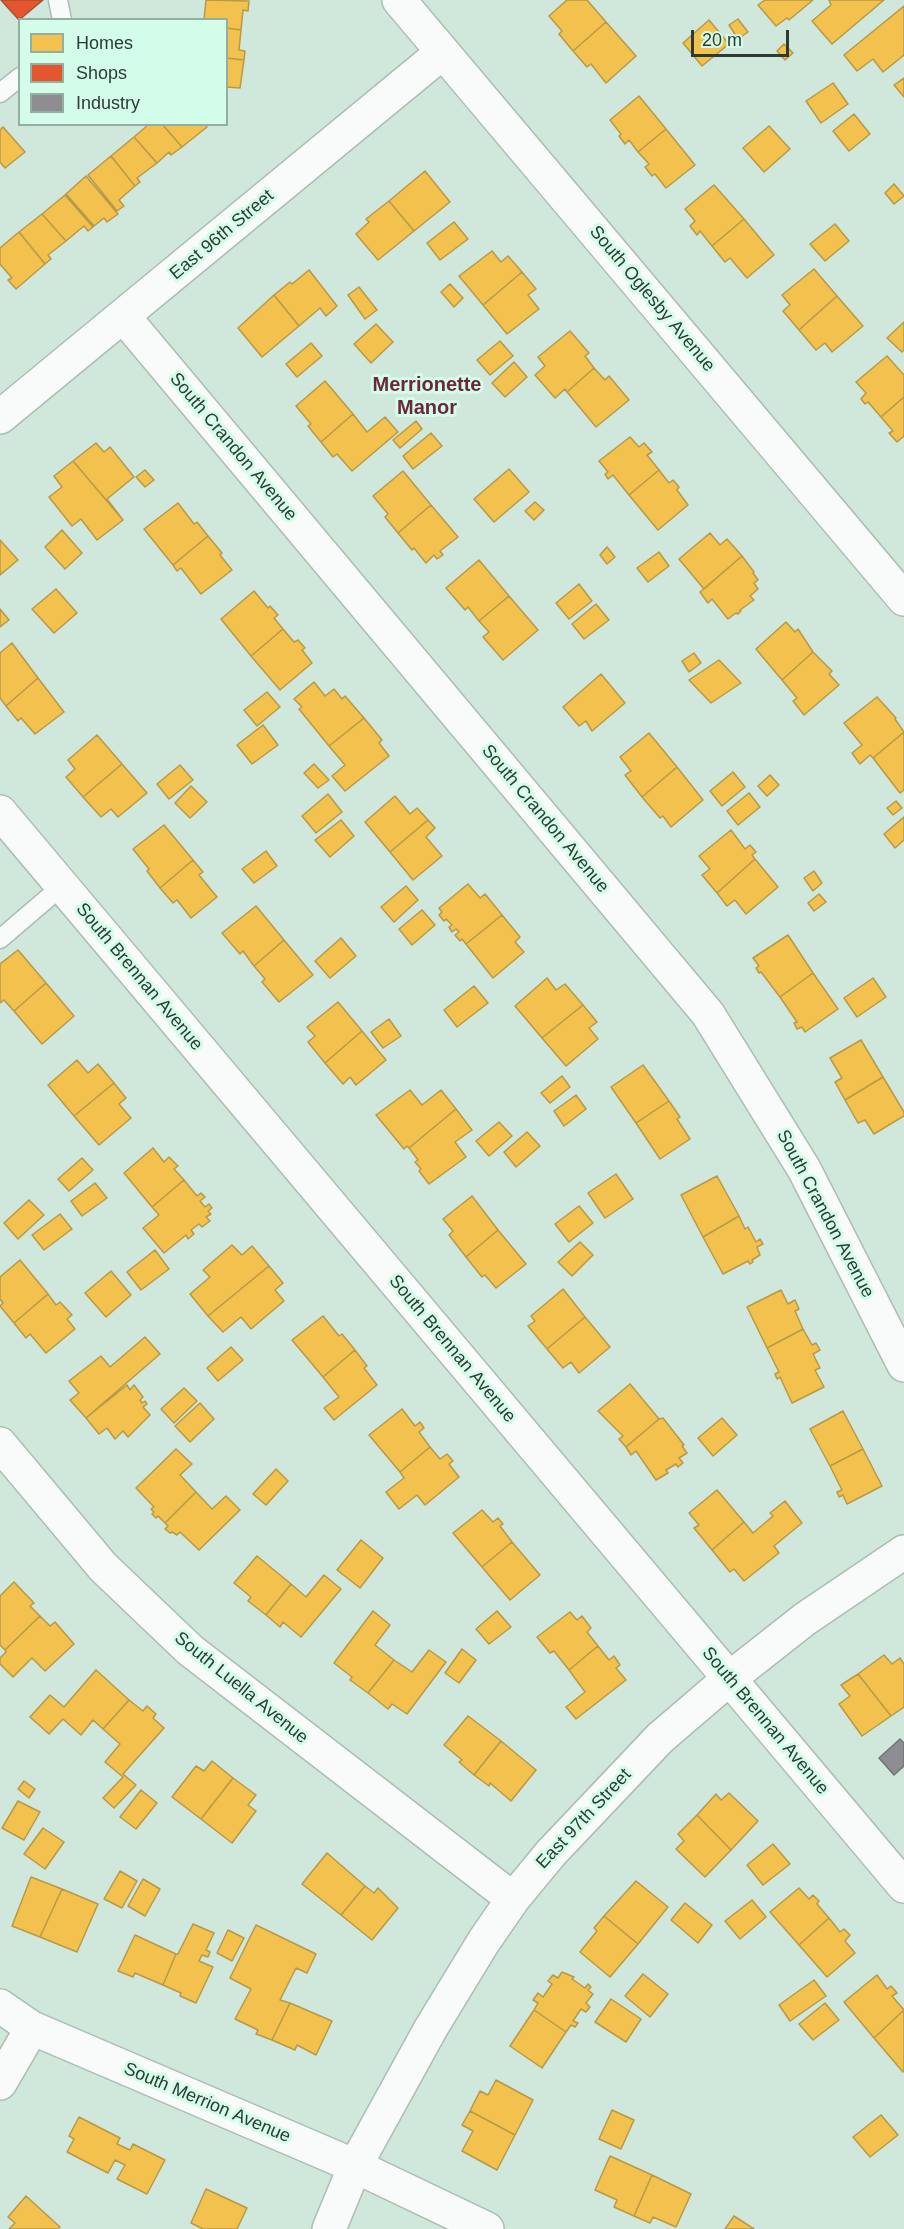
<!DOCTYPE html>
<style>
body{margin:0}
#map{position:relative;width:904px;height:2229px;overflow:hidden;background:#d0e7dc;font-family:Arial,sans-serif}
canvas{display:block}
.legend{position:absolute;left:18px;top:18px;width:210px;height:108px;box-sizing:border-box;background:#d4fde9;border:2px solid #91b0a1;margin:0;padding:8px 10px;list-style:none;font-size:18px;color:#2c3c34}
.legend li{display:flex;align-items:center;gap:12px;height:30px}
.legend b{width:30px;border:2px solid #91b0a1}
.scale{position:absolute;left:691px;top:30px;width:98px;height:27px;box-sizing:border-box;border:3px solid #2c3c34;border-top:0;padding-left:8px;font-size:18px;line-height:21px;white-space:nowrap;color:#2c3c34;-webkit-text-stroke:4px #d4fde9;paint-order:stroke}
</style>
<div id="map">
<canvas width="904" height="2229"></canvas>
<ul class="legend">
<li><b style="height:16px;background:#f2c14e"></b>Homes</li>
<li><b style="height:16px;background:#e4572e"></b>Shops</li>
<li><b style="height:16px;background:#8d8d92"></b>Industry</li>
</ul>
<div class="scale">20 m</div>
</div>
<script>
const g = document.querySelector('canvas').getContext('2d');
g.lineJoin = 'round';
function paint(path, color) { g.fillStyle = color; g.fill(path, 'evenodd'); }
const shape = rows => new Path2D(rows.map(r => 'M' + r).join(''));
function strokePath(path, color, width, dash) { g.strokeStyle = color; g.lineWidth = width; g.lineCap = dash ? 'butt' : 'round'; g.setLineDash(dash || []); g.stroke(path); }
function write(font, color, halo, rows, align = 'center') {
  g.font = font + ' Arial,sans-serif'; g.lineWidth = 6; g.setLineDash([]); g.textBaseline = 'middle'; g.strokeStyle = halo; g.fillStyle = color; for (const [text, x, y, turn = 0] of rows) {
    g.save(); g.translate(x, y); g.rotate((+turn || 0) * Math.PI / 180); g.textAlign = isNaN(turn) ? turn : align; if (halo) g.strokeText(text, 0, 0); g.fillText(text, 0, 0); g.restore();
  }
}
const homes = shape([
 [206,0,249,1,248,11,243,10,241,30,226,28,226,20,204,20,206,0],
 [567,0,587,0,606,22,573,51,559,34,562,31,549,16,567,0],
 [765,0,813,0,789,20,787,18,776,26,758,5,765,0],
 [829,0,884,0,832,44,812,21,831,5,829,0],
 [904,6,904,55,883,72,873,59,857,71,844,55,904,6],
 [738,19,748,32,738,39,729,25,738,19],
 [709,20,729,44,702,66,683,43,709,20],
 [606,22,636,56,606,83,591,64,587,67,573,51,606,22],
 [226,28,241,30,239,50,245,51,244,60,226,58,226,28],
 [784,44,793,53,785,60,777,51,784,44],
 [226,58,244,60,240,88,226,87,226,58],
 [904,78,904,97,894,85,904,78],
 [833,83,848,104,821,123,806,101,833,83],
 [639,96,666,129,638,152,629,140,625,144,619,136,621,134,610,120,639,96],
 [854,114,870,134,849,151,833,131,854,114],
 [149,124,162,124,182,147,171,155,169,152,157,163,134,137,149,124],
 [162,124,205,124,207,127,182,147,162,124],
 [769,126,790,149,764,172,743,148,769,126],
 [3,127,25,152,5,168,0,162,0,130,3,127],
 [666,129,695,165,666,188,655,174,652,176,645,167,649,164,638,152,666,129],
 [134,137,157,163,137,178,140,182,135,186,111,156,134,137],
 [111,156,135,186,119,200,124,206,117,211,88,175,111,156],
 [425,171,450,202,414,231,389,201,425,171],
 [86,176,118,214,107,222,104,218,94,226,66,194,86,176],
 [894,184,904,196,894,204,885,193,894,184],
 [714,185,744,219,712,246,700,231,697,235,690,226,695,221,685,209,714,185],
 [65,195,93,227,88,231,84,226,66,241,42,214,65,195],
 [389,201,414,231,378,260,356,234,369,222,366,219,389,201],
 [42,214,66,241,48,255,51,259,45,264,19,232,42,214],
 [744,219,774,255,747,278,730,258,725,262,712,246,744,219],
 [454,222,468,239,440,260,427,243,454,222],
 [835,224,849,241,825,261,810,244,835,224],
 [19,232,45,264,16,289,8,280,12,278,0,264,0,248,19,232],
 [492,251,501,262,508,256,522,272,483,305,459,276,492,251],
 [814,269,837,296,799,330,783,311,790,305,782,295,814,269],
 [309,270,337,306,326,316,320,308,299,326,274,295,290,282,292,284,309,270],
 [522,272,536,289,528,295,539,309,507,334,483,305,522,272],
 [450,284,463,298,454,307,441,292,450,284],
 [359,287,377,310,365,319,348,295,359,287],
 [274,295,299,326,262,357,238,328,274,295],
 [837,296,863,326,832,352,825,343,816,350,799,330,837,296],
 [904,322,904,350,902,352,887,338,904,322],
 [376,324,393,342,371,363,354,344,376,324],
 [570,331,589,353,585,356,594,368,567,392,565,389,555,398,535,375,545,366,538,357,570,331],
 [500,341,513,356,490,375,477,360,500,341],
 [311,343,322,356,297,377,286,364,311,343],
 [887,356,904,375,904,397,881,417,868,402,865,404,861,399,866,393,856,382,887,356],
 [514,362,527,377,505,397,492,383,514,362],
 [594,368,605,380,609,376,629,400,596,427,567,392,594,368],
 [325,381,353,414,321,442,308,426,311,424,296,406,325,381],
 [904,397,904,436,897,442,889,433,893,431,881,417,904,397],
 [353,414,367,432,385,417,398,432,352,471,337,454,333,457,321,442,353,414],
 [416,421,422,429,400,448,393,440,416,421],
 [431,433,442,446,413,469,403,456,431,433],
 [630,437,639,447,644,443,652,452,647,455,659,470,629,495,613,475,608,479,605,474,608,472,599,461,630,437],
 [96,443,104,452,110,447,134,477,107,499,123,520,73,461,96,443],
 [73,461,123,520,97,540,81,519,72,526,49,497,62,487,54,476,73,461],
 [509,469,529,492,494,522,474,499,509,469],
 [145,470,154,480,145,487,136,477,145,470],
 [659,470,669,483,673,480,679,487,677,490,688,505,658,530,629,495,659,470],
 [403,471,431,505,398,533,385,517,388,514,373,496,403,471],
 [535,502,544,510,534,520,525,511,535,502],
 [178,503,194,524,197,522,208,536,173,565,144,529,178,503],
 [431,505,458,537,440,551,443,555,437,559,434,555,426,563,414,548,412,550,398,533,431,505],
 [62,530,82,553,65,569,45,547,62,530],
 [710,533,720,545,727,539,742,556,704,589,679,559,710,533],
 [208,536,222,553,220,555,232,570,201,594,181,568,177,571,173,565,208,536],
 [0,540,18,560,0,575,0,540],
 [607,547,615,557,607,564,600,555,607,547],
 [659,552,669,566,648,582,637,568,659,552],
 [742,556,754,572,753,573,758,580,754,583,758,589,750,596,754,600,740,610,741,611,738,614,736,613,728,619,712,599,708,603,700,592,742,556],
 [479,560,509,596,479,621,468,607,465,610,446,588,479,560],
 [579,584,592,601,569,619,556,603,579,584],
 [56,589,77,613,54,633,32,609,56,589],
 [254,591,268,608,270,606,278,615,274,618,283,629,251,656,221,619,254,591],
 [509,596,538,630,503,660,483,637,489,632,479,621,509,596],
 [596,604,609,620,584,639,572,624,596,604],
 [0,609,9,620,0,627,0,609],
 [786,622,795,632,798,629,813,652,782,680,756,649,786,622],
 [283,629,294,642,298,640,305,648,302,650,312,663,280,690,251,656,283,629],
 [12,643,38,678,6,706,0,698,0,653,12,643],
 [813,652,832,671,829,674,839,685,804,715,793,701,797,698,782,680,813,652],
 [694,653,701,663,689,672,682,661,694,653],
 [719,660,741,683,711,703,689,680,719,660],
 [601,674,625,703,592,731,586,721,579,726,563,707,601,674],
 [38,678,64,712,35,734,21,718,18,721,6,706,38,678],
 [314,682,325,696,334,689,342,699,345,696,364,718,329,746,299,709,302,707,294,699,314,682],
 [267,692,280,707,257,726,244,710,267,692],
 [877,697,896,718,895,719,904,732,873,758,870,755,860,764,852,753,862,745,844,723,877,697],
 [364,718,382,740,379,743,389,756,345,791,332,776,345,765,329,746,364,718],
 [263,725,278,745,252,764,237,745,263,725],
 [904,732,904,790,900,793,873,758,904,732],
 [649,733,677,767,642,797,625,775,631,771,620,757,649,733],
 [97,735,122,764,83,797,66,777,75,769,68,760,97,735],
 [122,764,147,793,118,817,111,809,101,817,83,797,122,764],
 [314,764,329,780,318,788,304,773,314,764],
 [180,765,193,780,169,799,157,784,180,765],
 [677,767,703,800,671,827,663,816,660,818,642,797,677,767],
 [733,772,745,787,722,806,710,791,733,772],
 [770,775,779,785,767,796,758,786,770,775],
 [191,786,207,802,190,818,175,803,191,786],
 [749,793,760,807,738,825,727,811,749,793],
 [328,794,342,812,316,833,302,816,328,794],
 [395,796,410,814,417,808,428,820,390,852,365,822,395,796],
 [896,801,902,808,893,815,887,808,896,801],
 [904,817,904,840,895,848,884,834,904,817],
 [341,820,354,836,330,857,315,840,341,820],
 [428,820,435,828,426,837,442,856,413,880,390,852,428,820],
 [164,825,193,860,160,888,147,871,149,869,133,849,164,825],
 [731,830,745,849,750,845,756,852,752,855,755,859,717,893,702,875,710,869,699,856,731,830],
 [266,851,277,866,254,883,242,869,266,851],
 [755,859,778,887,746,914,735,900,727,906,717,893,755,859],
 [193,860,203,872,199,875,217,897,191,918,177,900,173,903,160,888,193,860],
 [814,871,822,883,813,891,804,878,814,871],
 [468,884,480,898,485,894,502,915,466,944,462,939,460,941,455,935,459,932,456,929,452,932,449,927,452,925,446,919,444,921,439,915,442,912,439,908,468,884],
 [406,886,418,900,394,922,381,907,406,886],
 [819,894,826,902,814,911,808,903,819,894],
 [256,906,284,940,254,966,243,951,240,954,222,933,256,906],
 [422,910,435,925,412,945,399,929,422,910],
 [502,915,520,937,515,942,524,952,493,978,466,944,502,915],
 [788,935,813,973,780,997,761,972,759,973,756,968,759,966,753,958,788,935],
 [341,938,356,956,330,978,315,961,341,938],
 [284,940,313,975,279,1002,262,982,265,979,254,966,284,940],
 [18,950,46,983,14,1011,4,1000,0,1003,0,964,18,950],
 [813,973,838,1009,805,1032,802,1027,797,1029,794,1023,797,1022,780,997,813,973],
 [547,978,556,990,565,984,583,1005,542,1038,515,1006,547,978],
 [873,978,886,997,857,1017,844,998,873,978],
 [46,983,74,1016,42,1044,14,1011,46,983],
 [474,986,488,1003,457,1027,444,1010,474,986],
 [338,1002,362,1031,325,1063,308,1042,315,1036,307,1027,338,1002],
 [583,1005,597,1022,589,1028,598,1039,566,1066,542,1038,583,1005],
 [389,1019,401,1036,383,1048,371,1032,389,1019],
 [362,1031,386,1060,356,1085,350,1077,343,1084,325,1063,362,1031],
 [861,1040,883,1077,845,1100,835,1082,842,1078,830,1058,861,1040],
 [77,1060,88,1073,98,1064,114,1083,74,1116,48,1085,77,1060],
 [643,1065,669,1101,636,1123,611,1087,643,1065],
 [562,1076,570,1087,550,1103,541,1093,562,1076],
 [883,1077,904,1112,904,1116,874,1134,865,1120,858,1123,845,1100,883,1077],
 [114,1083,126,1098,119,1104,131,1118,99,1145,74,1116,114,1083],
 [410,1090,422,1105,441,1090,456,1109,409,1148,407,1146,404,1149,376,1115,410,1090],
 [576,1095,586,1109,564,1126,554,1111,576,1095],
 [669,1101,680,1117,677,1119,690,1139,660,1159,636,1123,669,1101],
 [456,1109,472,1130,455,1142,466,1157,429,1184,419,1171,421,1169,415,1162,418,1160,409,1148,456,1109],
 [499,1122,512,1136,489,1156,476,1141,499,1122],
 [527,1132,540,1146,516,1167,504,1152,527,1132],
 [153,1148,164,1162,169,1157,178,1166,174,1169,184,1180,152,1207,124,1173,153,1148],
 [82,1158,93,1170,69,1191,58,1179,82,1158],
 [616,1174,633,1199,605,1218,588,1193,616,1174],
 [717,1176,739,1216,703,1237,681,1195,717,1176],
 [184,1180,197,1196,201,1193,205,1197,200,1201,205,1207,209,1204,212,1208,208,1211,211,1214,206,1217,210,1221,202,1227,199,1224,191,1230,194,1234,188,1239,186,1235,164,1253,143,1228,159,1215,152,1207,184,1180],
 [95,1183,107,1198,82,1216,71,1201,95,1183],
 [472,1196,498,1230,466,1257,449,1235,453,1231,443,1219,472,1196],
 [29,1200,44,1215,18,1239,4,1223,29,1200],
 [579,1206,593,1223,569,1242,555,1224,579,1206],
 [60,1214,72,1229,44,1250,32,1235,60,1214],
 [739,1216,745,1229,748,1227,756,1242,760,1239,763,1244,757,1247,760,1255,752,1260,753,1262,750,1264,748,1261,723,1274,703,1237,739,1216],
 [498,1230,526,1264,496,1288,485,1275,482,1277,466,1257,498,1230],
 [580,1242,593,1255,572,1276,558,1262,580,1242],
 [232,1245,242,1255,252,1246,269,1266,208,1316,190,1294,210,1277,203,1270,232,1245],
 [155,1250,169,1269,141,1290,127,1272,155,1250],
 [20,1260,48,1294,14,1323,0,1306,3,1303,0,1299,0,1277,20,1260],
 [269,1266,283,1283,275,1290,284,1301,251,1329,241,1317,223,1332,208,1316,269,1266],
 [111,1271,131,1295,106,1317,85,1293,111,1271],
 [563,1289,585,1317,547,1349,528,1326,535,1321,531,1316,563,1289],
 [781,1290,788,1304,795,1300,799,1309,795,1311,803,1329,767,1348,747,1307,781,1290],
 [48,1294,56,1305,60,1302,72,1315,67,1319,75,1329,46,1353,30,1334,26,1338,14,1323,48,1294],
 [323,1316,339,1336,342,1334,355,1350,323,1377,292,1340,323,1316],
 [585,1317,610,1347,579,1373,571,1362,563,1368,547,1349,585,1317],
 [803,1329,812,1345,816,1343,820,1350,813,1354,820,1368,815,1370,824,1387,792,1403,780,1377,777,1379,775,1374,779,1372,767,1348,803,1329],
 [145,1337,160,1354,86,1418,70,1400,79,1393,69,1381,101,1356,110,1367,145,1337],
 [231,1347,243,1360,218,1381,207,1368,231,1347],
 [355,1350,367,1366,364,1368,377,1385,334,1420,324,1408,339,1397,323,1377,355,1350],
 [630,1384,659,1419,626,1447,619,1439,623,1436,598,1411,630,1384],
 [127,1385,130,1390,134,1385,143,1397,140,1400,142,1403,145,1401,147,1404,143,1407,150,1415,128,1437,123,1431,115,1439,107,1428,99,1434,86,1418,127,1385],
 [184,1388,197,1401,174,1423,161,1409,184,1388],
 [200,1403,214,1419,190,1442,175,1426,200,1403],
 [402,1409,415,1426,420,1422,424,1428,419,1432,430,1447,400,1472,369,1435,402,1409],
 [843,1411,863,1449,830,1466,810,1429,843,1411],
 [663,1418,684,1445,682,1446,687,1453,679,1458,683,1463,678,1467,676,1464,666,1470,668,1473,656,1480,636,1451,631,1455,626,1447,659,1419,663,1418],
 [722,1418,737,1435,713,1456,698,1438,722,1418],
 [430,1447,440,1459,447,1454,453,1461,449,1464,459,1477,425,1505,417,1495,399,1509,386,1492,404,1478,400,1472,430,1447],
 [176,1449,192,1464,180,1475,196,1492,165,1523,158,1516,156,1518,152,1514,154,1512,151,1509,154,1507,136,1488,176,1449],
 [863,1449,882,1486,847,1504,843,1495,839,1497,837,1492,842,1490,830,1466,863,1449],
 [276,1469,288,1481,266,1505,253,1494,276,1469],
 [717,1490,744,1522,712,1550,694,1528,699,1525,689,1513,717,1490],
 [196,1492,212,1509,226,1496,240,1510,199,1550,180,1532,177,1535,172,1532,170,1533,165,1529,168,1526,165,1523,196,1492],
 [785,1501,802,1523,774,1546,779,1553,744,1581,734,1569,730,1572,712,1550,744,1522,753,1533,773,1516,770,1513,785,1501],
 [482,1510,493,1522,498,1518,503,1524,500,1526,512,1542,482,1567,453,1533,482,1510],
 [361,1540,383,1558,360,1588,337,1570,361,1540],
 [512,1542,540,1575,510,1600,482,1567,512,1542],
 [257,1556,291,1584,266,1615,248,1601,251,1597,234,1583,257,1556],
 [324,1575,341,1589,301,1637,283,1622,280,1627,266,1615,291,1584,306,1597,324,1575],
 [14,1582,34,1603,30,1606,40,1616,5,1650,0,1645,0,1596,14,1582],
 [373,1611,390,1625,375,1645,394,1660,368,1693,350,1680,352,1677,334,1663,373,1611],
 [497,1611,511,1627,489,1644,476,1629,497,1611],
 [570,1612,577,1620,582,1616,591,1628,587,1632,598,1646,569,1670,554,1651,550,1653,537,1637,570,1612],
 [40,1616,50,1626,55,1622,74,1644,45,1671,32,1658,13,1677,0,1664,0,1658,6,1652,5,1650,40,1616],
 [598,1646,609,1660,614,1656,620,1665,616,1668,626,1680,576,1719,566,1707,585,1692,569,1670,598,1646],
 [462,1649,476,1660,459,1683,445,1673,462,1649],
 [429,1650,446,1662,407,1714,392,1704,388,1709,368,1693,394,1660,412,1672,429,1650],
 [884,1655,892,1664,900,1658,904,1664,904,1707,891,1716,858,1674,884,1655],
 [96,1670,129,1700,103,1729,93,1720,81,1735,63,1719,49,1734,30,1717,50,1695,64,1707,96,1670],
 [858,1674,891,1716,862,1736,839,1704,850,1696,841,1685,858,1674],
 [129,1700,143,1711,147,1706,156,1714,153,1718,164,1728,123,1774,136,1785,114,1808,103,1798,123,1777,105,1762,120,1744,103,1729,129,1700],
 [468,1716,501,1741,474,1775,459,1762,462,1760,444,1745,468,1716],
 [501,1741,536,1770,511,1801,490,1783,489,1786,474,1775,501,1741],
 [212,1761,233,1778,201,1819,172,1797,196,1766,204,1771,212,1761],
 [233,1778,256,1795,248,1805,256,1811,232,1843,201,1819,233,1778],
 [24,1781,35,1789,29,1798,18,1789,24,1781],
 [141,1790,157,1803,136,1829,120,1817,141,1790],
 [729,1793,758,1821,731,1850,697,1815,716,1794,721,1800,729,1793],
 [18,1801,40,1812,24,1840,2,1828,18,1801],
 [697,1815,731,1850,705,1877,676,1849,684,1841,678,1834,697,1815],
 [43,1828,64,1842,45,1869,24,1854,43,1828],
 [773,1844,790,1864,763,1885,747,1865,773,1844],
 [327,1853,365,1886,341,1915,302,1884,327,1853],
 [120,1871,137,1881,122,1908,104,1899,120,1871],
 [31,1877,62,1889,40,1937,12,1926,31,1877],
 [143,1879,160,1889,145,1916,128,1906,143,1879],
 [636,1881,668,1907,638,1944,604,1916,636,1881],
 [365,1886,374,1893,378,1888,398,1908,372,1940,341,1915,365,1886],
 [799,1888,809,1899,813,1895,819,1901,817,1904,829,1918,799,1945,770,1912,799,1888],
 [62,1889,98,1904,77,1952,40,1937,62,1889],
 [752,1900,766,1917,740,1939,725,1921,752,1900],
 [685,1903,712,1925,698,1943,671,1920,685,1903],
 [604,1916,638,1944,610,1977,580,1952,597,1931,594,1928,604,1916],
 [829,1918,840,1932,844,1929,850,1935,845,1941,855,1953,827,1977,799,1945,829,1918],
 [193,1924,214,1933,206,1950,210,1952,208,1957,202,1955,199,1961,213,1967,196,2003,180,1996,181,1993,163,1985,176,1954,178,1954,193,1924],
 [256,1925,316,1954,307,1973,296,1968,280,2000,290,2003,272,2040,256,2034,258,2030,235,2019,251,1989,230,1978,256,1925],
 [228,1930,244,1938,232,1961,217,1953,228,1930],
 [135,1935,176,1954,163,1985,135,1973,133,1977,118,1971,135,1935],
 [562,1972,574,1977,572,1979,585,1988,588,1984,591,1987,588,1990,593,1994,586,2003,590,2007,586,2012,581,2009,573,2021,578,2023,575,2027,571,2025,566,2032,534,2010,538,2003,533,2000,538,1993,543,1997,552,1984,548,1981,553,1975,558,1978,562,1972],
 [643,1974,668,1994,650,2017,625,1996,643,1974],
 [877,1975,887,1989,891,1986,897,1993,892,1996,904,2010,874,2038,844,2002,877,1975],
 [814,1980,826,1996,790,2021,779,2005,814,1980],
 [611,1999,641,2019,626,2042,595,2022,611,1999],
 [290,2003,332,2021,316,2055,297,2045,295,2050,272,2040,290,2003],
 [825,2003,839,2020,813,2040,799,2024,825,2003],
 [534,2010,566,2032,542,2068,510,2046,534,2010],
 [904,2010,904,2071,903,2072,874,2038,904,2010],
 [496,2080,533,2100,515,2135,470,2111,480,2091,488,2095,496,2080],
 [612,2110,634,2120,621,2149,599,2139,612,2110],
 [470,2111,515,2135,497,2170,462,2151,473,2131,462,2125,470,2111],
 [881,2115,898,2135,870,2157,853,2137,881,2115],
 [79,2117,120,2138,117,2144,130,2150,133,2144,165,2160,147,2194,117,2179,125,2165,115,2160,108,2173,67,2152,74,2139,69,2136,79,2117],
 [610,2156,652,2175,634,2216,614,2207,617,2200,595,2190,610,2156],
 [652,2175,691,2194,676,2227,653,2217,650,2223,634,2216,652,2175],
 [206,2189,247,2208,237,2229,203,2229,191,2223,206,2189],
 [26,2196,60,2227,58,2229,9,2229,15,2223,8,2217,26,2196],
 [734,2216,754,2229,725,2229,734,2216]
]);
const shops = shape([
 [1,0,43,0,19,20,1,0]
]);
const industry = shape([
 [900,1739,904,1743,904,1766,894,1775,879,1758,900,1739]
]);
const lane = shape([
 [58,0,62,20],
 [0,93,20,77],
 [0,939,62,886]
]);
const street = shape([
 [399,0,904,599],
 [123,316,708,1014,804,1169,904,1365],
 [0,417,443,52],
 [0,812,904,1886],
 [0,1444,103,1567,190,1650,513,1899],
 [0,2006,32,2028,355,2166,487,2229],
 [0,2083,32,2028],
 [329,2229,355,2166,431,2028,484,1941,513,1899,551,1853,660,1738,730,1678,805,1619,904,1552]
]);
const streetNames = [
 ["East 96th Street",222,235,-40],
 ["South Oglesby Avenue",652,299,50],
 ["South Crandon Avenue",233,447,50],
 ["South Crandon Avenue",545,819,50],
 ["South Brennan Avenue",139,977,50],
 ["South Crandon Avenue",825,1214,62],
 ["South Brennan Avenue",452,1349,50],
 ["South Luella Avenue",241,1688,39],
 ["South Brennan Avenue",765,1721,50],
 ["East 97th Street",584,1819,-47],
 ["South Merrion Avenue",207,2103,23]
];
const neighbourhoodNames = [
 ["Merrionette",427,385],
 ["Manor",427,408]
];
paint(homes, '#f2c14e');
strokePath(homes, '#b79946', 1.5);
paint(shops, '#e4572e');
strokePath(shops, '#ad4f30', 1.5);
paint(industry, '#8d8d92');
strokePath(industry, '#707576', 1.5);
strokePath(lane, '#abbdb4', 21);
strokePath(street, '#abbdb4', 36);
strokePath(lane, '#f8fbfa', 18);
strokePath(street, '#f8fbfa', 33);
write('18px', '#2c3c34', '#d4fde9', streetNames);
write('bold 20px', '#6c273a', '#d4fde9', neighbourhoodNames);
</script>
